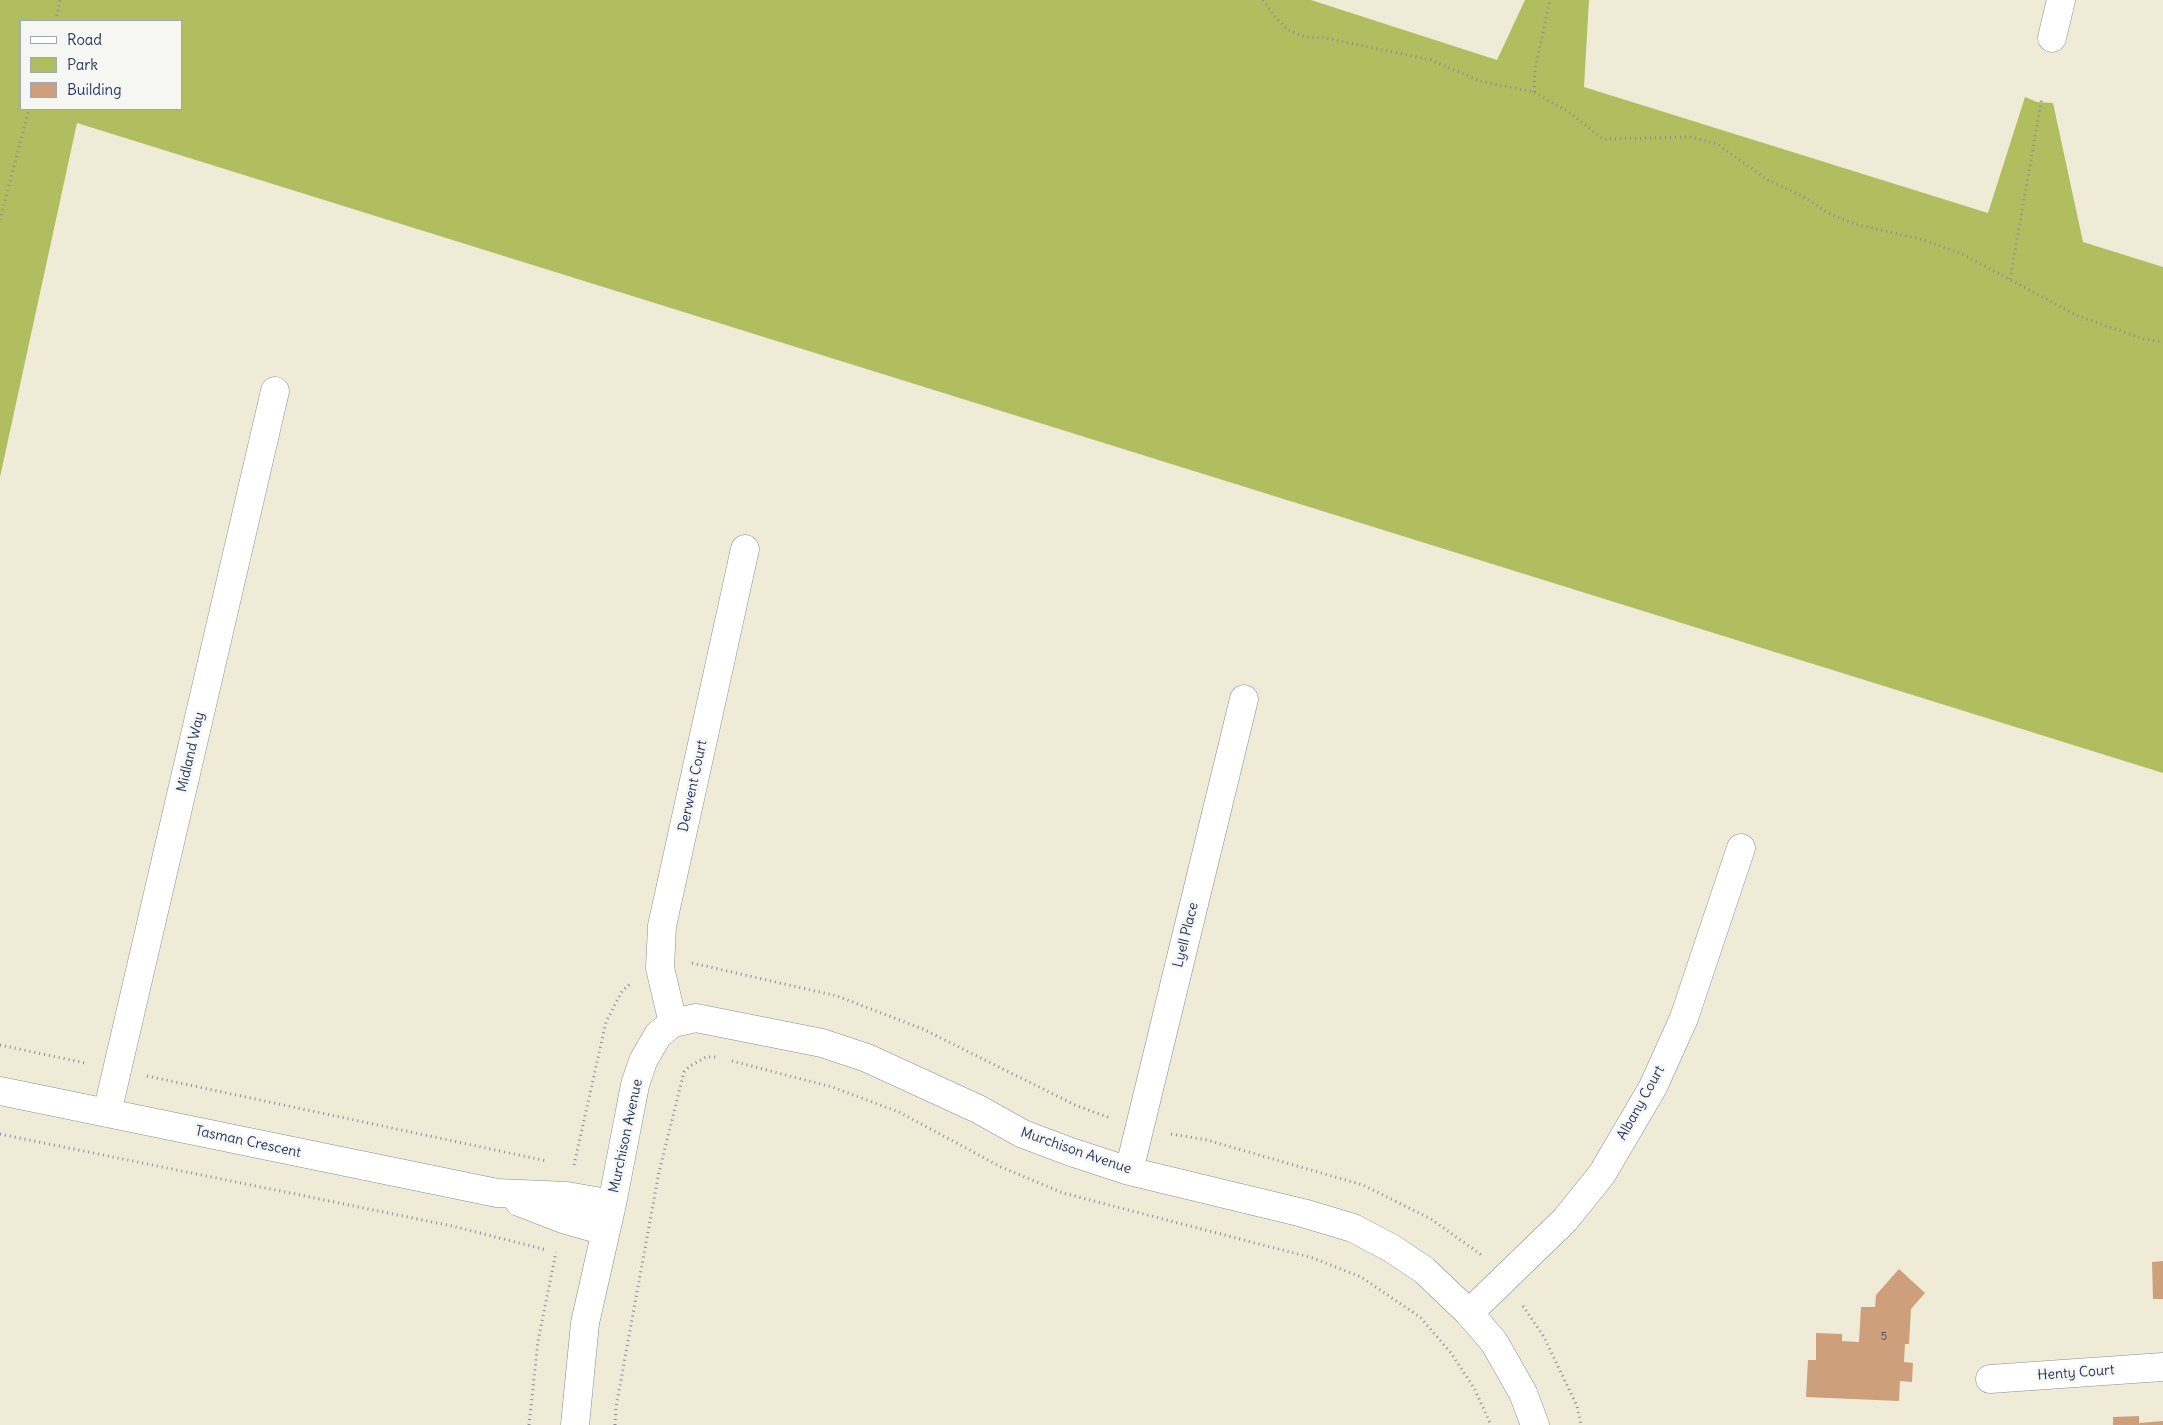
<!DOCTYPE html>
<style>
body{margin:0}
#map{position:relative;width:2163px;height:1425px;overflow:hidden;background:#f0ebd7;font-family:Delius,sans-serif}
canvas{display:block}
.legend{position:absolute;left:20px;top:20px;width:162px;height:90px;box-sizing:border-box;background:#f6f6f2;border:1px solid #9ea6b7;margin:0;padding:6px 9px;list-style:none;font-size:15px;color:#1b2f5e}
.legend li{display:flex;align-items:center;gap:10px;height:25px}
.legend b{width:25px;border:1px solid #9ea6b7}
</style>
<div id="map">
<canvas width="2163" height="1425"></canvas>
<ul class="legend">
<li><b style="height:6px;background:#fff"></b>Road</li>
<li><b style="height:14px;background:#b1be60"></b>Park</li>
<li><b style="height:14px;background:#cda07b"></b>Building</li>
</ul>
</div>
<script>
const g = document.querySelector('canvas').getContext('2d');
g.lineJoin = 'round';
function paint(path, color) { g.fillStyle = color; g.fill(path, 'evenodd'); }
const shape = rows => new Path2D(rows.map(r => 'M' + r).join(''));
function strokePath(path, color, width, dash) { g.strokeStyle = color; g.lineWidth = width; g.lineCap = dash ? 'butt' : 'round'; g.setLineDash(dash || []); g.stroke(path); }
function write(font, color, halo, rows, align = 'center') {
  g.font = font + ' Delius,sans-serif'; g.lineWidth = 5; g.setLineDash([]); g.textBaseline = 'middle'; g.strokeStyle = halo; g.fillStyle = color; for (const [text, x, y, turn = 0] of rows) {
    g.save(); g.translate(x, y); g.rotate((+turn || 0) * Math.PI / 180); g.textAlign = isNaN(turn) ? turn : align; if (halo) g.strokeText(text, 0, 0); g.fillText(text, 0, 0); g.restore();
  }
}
const green = shape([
 [0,0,1311,0,1497,60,1525,0,1589,0,1584,87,1988,213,2025,97,2037,102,2053,103,2083,242,2163,267,2163,773,77,123,0,477],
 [21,21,181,21,181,109,21,109]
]);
const building = shape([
 [2163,1261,2163,1299,2153,1299,2152,1262],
 [1899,1269,1925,1293,1911,1309,1909,1344,1905,1344,1904,1362,1913,1363,1912,1382,1900,1381,1899,1401,1806,1397,1808,1360,1816,1360,1816,1333,1842,1334,1842,1341,1859,1342,1861,1307,1875,1307,1876,1295],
 [2139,1416,2139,1423,2163,1421,2163,1425,2113,1425,2113,1417]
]);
const path = shape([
 [1263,0,1277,19,1288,30,1305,37,1326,38,1431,60,1480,81,1534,92,1570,113,1603,139,1690,137,1717,144,1768,180,1802,196,1832,215,1855,224,1924,240,1962,254,2078,316,2144,339,2163,342],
 [56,21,60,0],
 [1534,92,1535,69,1550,0],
 [0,220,29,109],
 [2010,279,2042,97],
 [692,963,837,996,923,1029,1075,1105,1110,1118],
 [0,1045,85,1063],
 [732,1061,832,1087,899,1112,1001,1167,1063,1193,1313,1258,1361,1277,1420,1317,1451,1353,1474,1388,1491,1425],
 [147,1076,547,1161],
 [0,1134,452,1226,547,1250],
 [1171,1134,1207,1140,1363,1185,1431,1219,1483,1256],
 [574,1165,606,1022,622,991,631,983],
 [1523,1306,1544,1337,1577,1406,1581,1425],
 [529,1425,538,1341,556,1252],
 [615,1425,616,1407,659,1172,684,1072,690,1066,706,1057,719,1057]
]);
const street = shape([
 [2052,38,2061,0],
 [673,1023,660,968,662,926,745,549],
 [0,1091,497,1193,567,1196,612,1204],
 [107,1113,275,391],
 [1129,1171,1244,699],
 [519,1202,563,1219,605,1231],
 [1469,1313,1565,1220,1602,1174,1653,1087,1684,1018,1741,848],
 [1990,1379,2163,1367],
 [575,1425,585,1323,612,1204,635,1085,643,1061,658,1035,673,1023,696,1018,822,1043,867,1058,978,1109,1023,1134,1071,1152,1129,1171,1303,1213,1353,1228,1391,1248,1424,1270,1469,1313,1494,1342,1523,1393,1535,1425]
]);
const numberNames = [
 ["5",1884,1337]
];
const streetNames = [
 ["Midland Way",191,752,-77],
 ["Derwent Court",693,786,-78],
 ["Lyell Place",1186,935,-76],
 ["Albany Court",1641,1103,-61],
 ["Murchison Avenue",626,1136,-78],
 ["Tasman Crescent",248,1142,12],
 ["Murchison Avenue",1076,1151,19],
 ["Henty Court",2076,1373,-4]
];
paint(green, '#b1be60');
paint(building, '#cda07b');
strokePath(street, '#868d9a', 29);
strokePath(path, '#868d9a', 3, [1, 4]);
strokePath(street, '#fff', 28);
write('11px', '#484b65', null, numberNames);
write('14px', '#1b2f5e', '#f6f6f2', streetNames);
</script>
